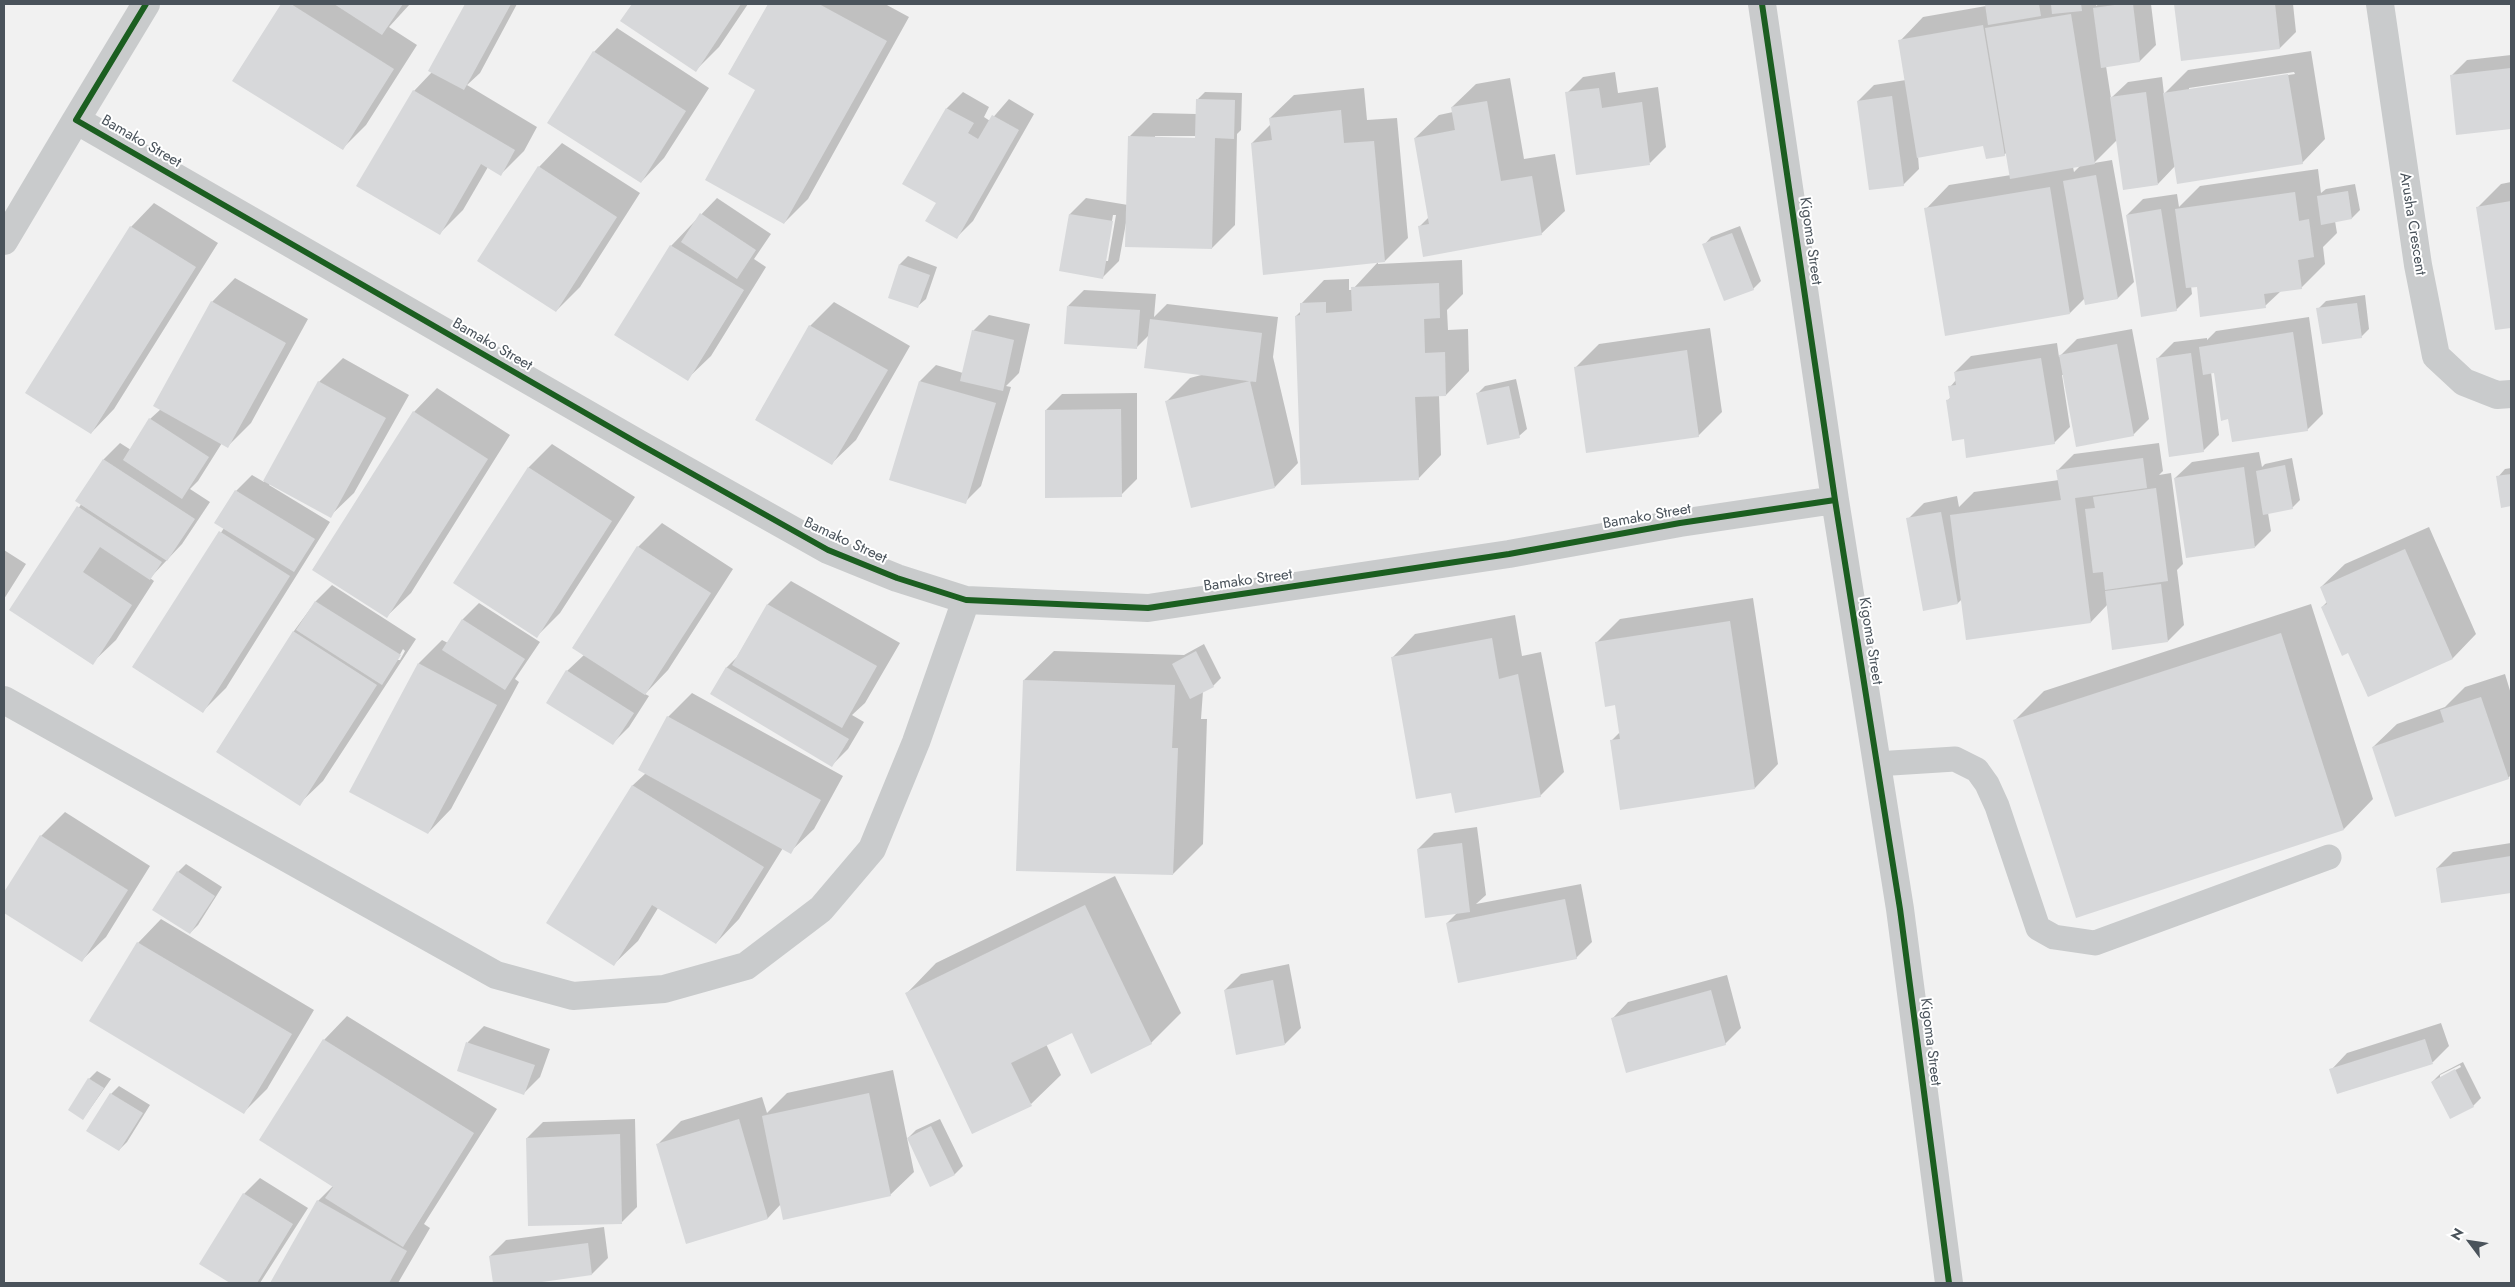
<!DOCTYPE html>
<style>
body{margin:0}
#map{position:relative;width:2515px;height:1287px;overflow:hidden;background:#f1f1f1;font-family:Jost,sans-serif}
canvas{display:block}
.frame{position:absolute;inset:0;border:5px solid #4a535b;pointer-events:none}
.north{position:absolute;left:2445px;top:1217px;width:50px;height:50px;-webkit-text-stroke:4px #fff;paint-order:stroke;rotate:301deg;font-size:14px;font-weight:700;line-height:20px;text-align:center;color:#4a535b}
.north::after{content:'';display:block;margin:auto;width:18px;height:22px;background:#4a535b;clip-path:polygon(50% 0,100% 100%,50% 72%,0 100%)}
</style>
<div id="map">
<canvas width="2515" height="1287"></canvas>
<div class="frame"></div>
<div class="north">N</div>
</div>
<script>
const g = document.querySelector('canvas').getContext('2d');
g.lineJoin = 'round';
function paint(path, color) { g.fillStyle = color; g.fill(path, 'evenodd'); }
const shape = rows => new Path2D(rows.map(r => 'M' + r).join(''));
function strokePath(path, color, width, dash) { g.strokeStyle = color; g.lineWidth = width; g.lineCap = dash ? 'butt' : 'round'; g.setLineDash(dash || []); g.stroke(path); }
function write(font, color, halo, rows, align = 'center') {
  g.font = font + ' Jost,sans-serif'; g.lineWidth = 4; g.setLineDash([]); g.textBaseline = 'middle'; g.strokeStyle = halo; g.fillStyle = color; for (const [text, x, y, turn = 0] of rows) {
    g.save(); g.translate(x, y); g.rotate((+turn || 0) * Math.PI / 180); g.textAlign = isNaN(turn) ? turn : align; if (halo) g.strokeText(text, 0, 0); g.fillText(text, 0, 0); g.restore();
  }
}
const shadow = shape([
 [282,4,410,4,389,27,417,45,366,125,342,149,234,80],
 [467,4,517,4,480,73,467,85,537,127,524,151,501,174,488,167,463,210,440,233,414,91,432,72,430,71],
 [634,4,748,4,719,47,696,70,622,21],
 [769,4,885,4,909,17,808,199,784,223,757,89,730,74],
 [1986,4,2096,4,2096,6,2099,4,2151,4,2156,45,2140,61,2106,66,2111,98,2128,82,2162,77,2164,94,2188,70,2311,51,2325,139,2302,163,2176,165,2158,184,2117,140,2094,163,2112,160,2134,282,2118,298,2086,303,2085,298,2070,313,1926,209,1949,185,2011,175,2007,152,2004,155,1984,145,1918,156,1919,169,1903,185,1858,101,1874,85,1906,80,1900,41,1923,17,1986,6],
 [2294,72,2295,74,2189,90,2189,88],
 [2081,165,2074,172,2073,167],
 [2175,4,2293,4,2296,32,2280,48,2182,60],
 [617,28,709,88,664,158,641,182,594,52],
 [2511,55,2511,128,2457,134,2451,76,2467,60],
 [1615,72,1618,93,1658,87,1666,147,1650,163,1567,93,1583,77],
 [1510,78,1524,159,1555,154,1565,211,1541,234,1420,226,1429,217,1415,138,1439,115,1453,112,1452,107,1476,84],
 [1364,88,1367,120,1397,118,1408,238,1385,261,1252,143,1271,124,1270,118,1294,95],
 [963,92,989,107,984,117,990,121,1009,99,1034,114,973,221,957,237,938,202,904,184,947,108],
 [1205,92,1242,93,1241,130,1237,134,1235,225,1212,248,1126,223,1119,261,1103,277,1060,270,1070,214,1086,198,1128,205,1129,137,1153,113,1197,114,1197,100],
 [1155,136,1196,136,1196,139,1155,138],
 [1113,215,1116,215,1108,261,1105,261],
 [562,143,640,193,580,287,556,311,539,167],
 [2318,169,2321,193,2326,189,2355,184,2360,210,2352,218,2335,221,2337,233,2323,247,2325,264,2301,288,2282,290,2265,306,2198,286,2191,286,2192,294,2176,310,2127,215,2143,199,2177,194,2179,207,2200,186],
 [2511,182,2511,326,2496,329,2478,207,2501,184],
 [717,198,771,234,754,259,766,267,711,356,687,379,615,335,671,246],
 [154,203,218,243,114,409,91,433,131,227],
 [1740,226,1761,281,1753,289,1704,245,1711,237],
 [908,256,937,267,926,299,918,306,889,297,900,264],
 [1462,260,1463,294,1447,310,1448,330,1468,329,1469,371,1446,395,1439,395,1441,455,1418,479,1296,316,1301,311,1301,304,1324,280,1349,279,1349,290,1352,290,1378,262,1378,264],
 [235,278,308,319,251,423,228,446,222,443,198,481,190,489,210,502,182,544,150,578,154,581,116,640,92,663,11,609,82,503,77,500,104,459,120,443,131,450,150,419,161,409,212,302],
 [1084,290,1156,294,1154,317,1167,304,1278,317,1273,357,1298,463,1275,487,1167,401,1190,378,1205,374,1149,335,1137,347,1068,306],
 [2365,295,2369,329,2361,337,2318,309,2326,301],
 [834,302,910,346,856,440,832,463,756,419,810,326],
 [989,315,1030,324,1019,373,1006,386,1011,387,981,486,965,502,920,381,936,365,963,373,973,331],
 [2309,317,2323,414,2307,430,2230,418,2215,372,2211,372,2219,435,2203,451,2158,358,2174,342,2207,338,2207,340,2216,331],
 [1710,328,1722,412,1698,436,1576,367,1599,344],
 [2132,329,2149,419,2133,435,2064,375,2062,375,2070,427,2054,443,1965,437,1947,401,1951,397,1950,387,1956,380,1955,372,1971,356,2057,343,2059,357,2077,339],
 [343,358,409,395,354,493,330,516,270,483,269,485,330,522,226,688,203,711,133,667,224,528,236,491,252,475,264,482,319,382],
 [1516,379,1527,429,1519,436,1477,394,1485,386],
 [437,388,510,435,411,593,387,616,414,412],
 [1137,393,1137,479,1121,495,1046,410,1062,394],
 [2159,443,2163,471,2159,475,2171,473,2183,564,2177,570,2184,625,2168,641,2108,604,2091,622,1962,599,1958,603,1924,609,1908,519,1924,503,1957,496,1959,507,1974,492,2059,480,2058,470,2074,454],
 [552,444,635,497,560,613,537,636,455,583,529,467],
 [2259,452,2262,467,2265,464,2292,458,2300,500,2292,508,2268,513,2271,531,2255,547,2175,478,2192,462],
 [2511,468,2511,505,2502,506,2498,477,2505,469],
 [662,523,733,569,668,670,645,694,649,696,629,727,613,743,567,671,584,655,573,648,638,547],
 [2429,527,2476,634,2453,658,2368,696,2349,651,2322,607,2327,602,2321,587,2345,564],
 [4,550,26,564,4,599],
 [791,581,900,643,865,703,852,715,864,722,848,749,832,765,711,694,727,667,737,657,768,604],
 [332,585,416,639,323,781,299,804,218,752,294,631,316,601],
 [403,649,405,651,400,660,397,660],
 [1753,598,1778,764,1755,788,1611,741,1620,732,1616,704,1596,643,1620,619],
 [479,603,540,642,515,679,519,682,451,809,428,833,419,663,442,640,448,643,463,619],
 [2311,604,2373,799,2344,829,2014,721,2044,691],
 [1515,615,1522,656,1541,652,1564,772,1540,796,1452,791,1392,658,1415,634],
 [1204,644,1221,678,1213,686,1203,691,1201,719,1207,719,1203,844,1173,874,1024,680,1054,651,1184,655],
 [2505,674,2511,694,2511,775,2508,778,2373,747,2397,724,2445,707,2465,687],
 [692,693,843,776,814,829,790,852,783,848,739,919,716,943,658,908,638,941,614,964,632,786,646,773,668,717],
 [65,812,150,866,106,937,82,960,4,911,4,895,41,836],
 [1477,827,1486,895,1476,904,1581,884,1592,942,1576,958,1447,923,1458,912,1418,849,1434,833],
 [2511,843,2511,892,2442,902,2437,868,2453,852],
 [186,864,222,887,198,925,190,933,178,872],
 [1115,876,1181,1013,1151,1043,1072,1031,1046,1044,1061,1075,1031,1104,907,993,936,963],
 [161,919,314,1010,267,1089,244,1112,138,943],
 [1289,964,1301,1028,1285,1044,1225,990,1241,974],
 [1727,975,1741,1028,1725,1044,1612,1019,1628,1002],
 [347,1016,497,1109,424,1224,430,1228,398,1283,272,1283,318,1201,334,1185,324,1040],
 [2441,1023,2449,1046,2433,1062,2338,1092,2331,1070,2347,1053],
 [484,1026,550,1049,540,1077,524,1093,458,1070,468,1042],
 [2463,1062,2481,1098,2473,1106,2451,1118,2432,1082,2440,1074],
 [2460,1065,2461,1067,2440,1078,2440,1075],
 [893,1070,914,1172,890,1195,781,1204,768,1218,686,1242,657,1145,681,1121,762,1097,767,1113,787,1093],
 [97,1071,111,1079,83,1119,89,1079],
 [119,1086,150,1105,127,1142,119,1150,111,1094],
 [635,1119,637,1207,621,1223,527,1138,543,1122],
 [940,1119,963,1166,955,1174,931,1185,908,1138,916,1130],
 [260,1178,308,1208,260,1283,233,1283,201,1264,244,1194],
 [604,1227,608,1258,592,1274,526,1283,494,1283,490,1256,506,1240]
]);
const building = shape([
 [281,4,291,4,394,69,343,150,232,81],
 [334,4,403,4,382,35],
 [465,4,511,4,464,90,428,71],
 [632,4,741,4,696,72,620,21],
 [768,4,819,4,887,41,784,224,705,180,755,90,728,74],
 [1985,4,2039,4,2041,16,1988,25],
 [2051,4,2081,4,2082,11,2052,14],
 [2122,4,2133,4,2140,62,2101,68,2093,8],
 [2174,4,2275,4,2280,49,2181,61],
 [2071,14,2095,164,2010,179,1985,28],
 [1983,25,2005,156,1986,159,1983,146,1917,158,1898,40],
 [593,51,686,111,641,183,547,123],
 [2511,68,2511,129,2456,135,2450,75],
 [2288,74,2303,164,2177,184,2163,93],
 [1599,88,1602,108,1642,102,1650,165,1576,175,1565,92],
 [413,90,515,150,501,176,481,164,440,235,356,186],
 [2146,92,2158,185,2123,190,2110,97],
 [1892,96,1904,186,1869,190,1857,101],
 [1196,99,1235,100,1234,139,1215,138,1212,249,1125,247,1128,136,1195,138],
 [1487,101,1501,181,1532,176,1542,235,1423,257,1418,226,1429,224,1414,138,1455,130,1451,107],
 [946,108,974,123,968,133,978,139,992,115,1019,130,957,239,925,221,936,203,902,184],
 [1341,110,1344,143,1374,141,1385,262,1263,275,1251,143,1272,140,1269,118],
 [538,166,617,217,556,312,477,261],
 [2096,175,2118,299,2085,305,2063,181],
 [2050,187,2070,314,1945,336,1924,208],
 [2348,191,2352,219,2321,225,2317,196],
 [2295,192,2299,221,2309,219,2314,257,2298,260,2302,289,2264,294,2266,308,2200,317,2197,287,2186,288,2175,209],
 [2511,201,2511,328,2495,330,2476,207],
 [2161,209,2177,311,2141,317,2126,215],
 [700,213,756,250,737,279,681,242],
 [1069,214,1113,221,1103,279,1059,271],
 [130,226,196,267,91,434,25,393],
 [1732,233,1754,290,1724,301,1702,244],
 [670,245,744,290,688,381,614,335],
 [899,264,930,275,918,308,888,298],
 [1439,283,1440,318,1424,319,1425,353,1445,352,1446,396,1415,397,1419,480,1301,485,1295,316,1300,315,1300,303,1326,302,1326,313,1352,311,1351,287],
 [211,301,286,343,228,448,153,406],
 [2357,303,2362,338,2322,344,2316,308],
 [1067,306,1140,310,1137,349,1064,344],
 [1150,319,1262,333,1256,382,1144,368],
 [809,325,888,370,832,465,755,420],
 [972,330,1014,340,1003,391,960,381],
 [2293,332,2308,431,2232,442,2228,419,2221,421,2214,373,2203,375,2199,347],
 [2117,344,2134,436,2076,447,2059,355],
 [1687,350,1699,437,1586,453,1574,367],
 [2191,353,2204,452,2169,457,2156,358],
 [2041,358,2055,444,1966,458,1964,439,1952,441,1946,400,1950,399,1948,386,1956,385,1954,372],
 [318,381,386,418,331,518,263,481],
 [919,381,996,403,966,504,889,480],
 [1250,381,1275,488,1191,508,1165,401],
 [1509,386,1520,438,1487,445,1476,393],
 [1121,409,1122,497,1045,498,1045,410],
 [413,411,488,459,387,618,312,570],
 [149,418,209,457,182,499,123,460],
 [2143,458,2147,488,2075,498,2091,623,1966,640,1950,515,2061,500,2056,470],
 [103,459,195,519,167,561,75,501],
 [2285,465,2293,509,2263,515,2256,471],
 [528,467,612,521,537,638,453,583],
 [2244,467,2255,548,2186,558,2174,478],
 [2511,474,2511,506,2501,508,2496,476],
 [2156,488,2168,581,2105,590,2103,572,2093,573,2085,509,2095,508,2093,497],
 [235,490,315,539,294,572,214,523],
 [77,506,162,562,150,580,100,547,83,572,132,605,93,665,9,610],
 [1941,512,1958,604,1923,611,1906,518],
 [219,531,290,576,203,713,132,667],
 [637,546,711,593,645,695,572,648],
 [2405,549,2453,659,2368,697,2348,653,2342,656,2321,607,2327,604,2320,587],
 [2161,584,2168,642,2112,650,2105,591],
 [315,601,401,655,382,685,296,630],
 [767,604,877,666,842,728,732,665],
 [462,619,525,659,505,690,442,650],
 [1730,621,1755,789,1620,810,1610,740,1620,739,1615,705,1605,707,1595,642],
 [293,631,377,685,300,806,216,752],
 [2281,633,2344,830,2076,918,2013,720],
 [1492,638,1499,679,1518,674,1541,797,1455,813,1451,793,1416,799,1391,657],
 [1196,651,1214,687,1190,699,1172,664],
 [418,663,497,705,428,834,349,792],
 [726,667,849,739,832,767,710,694],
 [566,670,634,713,613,745,546,703],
 [1023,680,1175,685,1172,748,1178,748,1173,875,1016,871],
 [2481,697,2509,779,2395,817,2372,747,2444,722,2440,710],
 [667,716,821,800,791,854,638,770],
 [632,785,764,867,716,944,652,905,614,966,546,923],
 [40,835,128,890,82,962,4,913,4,892],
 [1462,843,1470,912,1425,918,1417,849],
 [2511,856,2511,893,2441,903,2436,868],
 [177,871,215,896,190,934,152,910],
 [1565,899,1577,959,1458,983,1446,923],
 [1085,905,1152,1044,1091,1074,1072,1033,1011,1063,1032,1106,972,1134,905,993],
 [137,942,292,1034,244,1114,89,1021],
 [1273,980,1285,1045,1236,1055,1224,990],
 [1711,990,1726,1045,1626,1073,1611,1018],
 [323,1039,474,1133,403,1247,325,1198,333,1187,259,1140],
 [2425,1039,2433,1064,2337,1094,2329,1069],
 [466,1042,535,1065,524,1095,457,1071],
 [2455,1069,2474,1107,2450,1119,2431,1082],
 [88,1078,104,1088,83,1120,68,1110],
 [110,1093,143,1113,119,1151,86,1131],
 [869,1093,891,1196,783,1220,762,1116],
 [739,1119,768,1219,686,1244,656,1144],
 [931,1126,955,1175,930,1187,907,1138],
 [620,1134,622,1224,528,1226,526,1138],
 [243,1193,293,1224,257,1283,230,1283,199,1264],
 [317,1200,407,1251,389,1283,270,1283],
 [588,1243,592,1275,535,1283,493,1283,489,1256]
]);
const lane = shape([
 [1876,764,1955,759,1977,770,1987,784,1997,806,2038,928,2054,937,2095,943,2329,857]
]);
const street = shape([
 [146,4,76,120,641,445,828,550,897,578,966,600,1148,608,1509,554,1680,523,1835,500],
 [1762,4,1835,500,1900,909,1949,1283],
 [2380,4,2418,265,2436,356,2464,382,2497,395,2511,394],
 [4,241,76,120],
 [4,700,496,975,573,996,664,989,746,966,821,909,872,849,916,742,966,600]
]);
const cycleway = shape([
 [146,4,76,120,641,445,828,550,897,578,966,600,1148,608,1509,554,1680,523,1835,500],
 [1762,4,1835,500,1900,909,1949,1283]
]);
const streetNames = [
 ["Bamako Street",141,142,30],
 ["Arusha Crescent",2412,224,81],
 ["Kigoma Street",1810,241,82],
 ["Bamako Street",492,345,30],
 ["Bamako Street",1647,517,-10],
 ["Bamako Street",845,541,25],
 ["Bamako Street",1248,581,-8],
 ["Kigoma Street",1870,641,81],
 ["Kigoma Street",1930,1042,83]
];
paint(shadow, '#0003');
paint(building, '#d7d8da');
strokePath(lane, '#c9cbcc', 25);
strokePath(street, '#c9cbcc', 28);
strokePath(cycleway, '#1b5e20', 6);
write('15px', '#4a535b', '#fff', streetNames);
</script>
